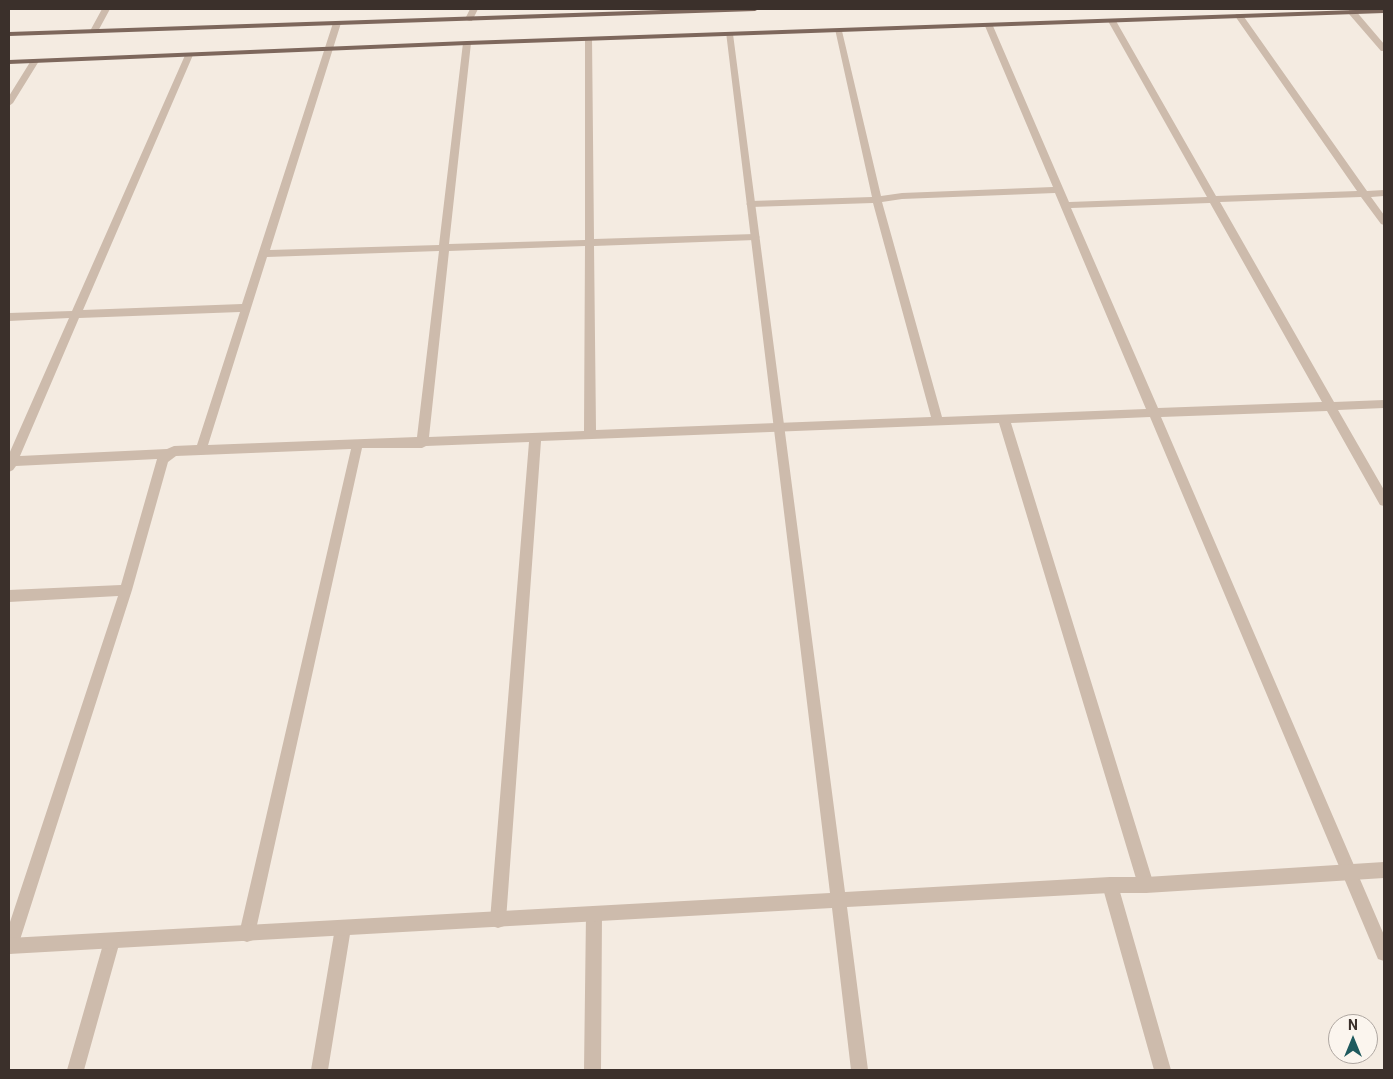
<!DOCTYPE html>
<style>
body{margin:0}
#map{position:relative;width:1393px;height:1079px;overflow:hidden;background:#f4ebe1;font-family:Roboto,sans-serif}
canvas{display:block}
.frame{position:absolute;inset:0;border:10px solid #3b302b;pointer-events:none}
.north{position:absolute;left:1328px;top:1014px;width:50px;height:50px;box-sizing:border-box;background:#fbf5ee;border:1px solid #aea6a0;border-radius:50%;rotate:0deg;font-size:14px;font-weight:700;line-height:20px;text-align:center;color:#3b302b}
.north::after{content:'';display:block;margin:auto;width:18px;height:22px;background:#1f5a5e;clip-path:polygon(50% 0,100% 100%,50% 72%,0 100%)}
</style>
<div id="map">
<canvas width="1393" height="1079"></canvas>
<div class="frame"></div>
<div class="north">N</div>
</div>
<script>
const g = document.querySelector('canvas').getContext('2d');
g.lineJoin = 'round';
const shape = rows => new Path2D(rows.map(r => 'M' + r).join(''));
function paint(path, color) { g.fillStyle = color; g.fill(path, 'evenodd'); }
const minor = shape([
 [102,9,110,9,97,33,91,33,90,31,102,9],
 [470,9,478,9,472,21,469,21,465,19,470,9],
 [1349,10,1355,10,1384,44,1384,51,1381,51,1349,14,1349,10],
 [1236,14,1242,14,1367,191,1384,190,1384,196,1371,197,1384,215,1384,225,1381,224,1361,197,1220,202,1334,402,1384,400,1384,408,1338,410,1384,490,1384,506,1380,505,1327,411,1161,417,1384,935,1384,961,1378,959,1150,417,1011,423,1154,885,1151,890,1146,893,1141,890,1138,885,999,423,541,441,506,920,504,926,498,928,492,926,490,920,529,442,426,446,422,448,362,448,255,934,253,940,247,942,241,940,239,934,351,449,176,456,168,462,132,590,18,946,16,952,9,954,9,925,118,596,9,602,9,590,121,585,157,459,16,466,13,470,9,472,9,454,69,318,9,321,9,313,72,311,186,53,193,55,83,310,242,304,333,23,337,21,341,23,270,250,439,245,463,43,467,41,471,43,449,244,585,240,585,39,592,37,594,239,755,234,760,237,755,240,594,246,596,430,931,417,873,203,751,207,746,204,751,201,872,197,835,29,842,31,881,196,902,193,1053,187,985,26,989,24,993,26,1069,202,1207,197,1108,21,1112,19,1116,21,1216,196,1357,191,1235,16,1236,14],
 [1055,193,1146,409,942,417,882,202,902,199,1055,193],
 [1210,203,1322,402,1158,408,1071,208,1210,203],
 [585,246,584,431,429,437,449,251,585,246],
 [439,251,417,437,208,445,267,257,439,251],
 [240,312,197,445,174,446,167,449,20,456,79,318,240,312],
 [32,59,39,61,13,103,9,106,9,96,32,59],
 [1110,877,1115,880,1118,885,1171,1070,1154,1070,1102,885,1105,880,1110,877],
 [594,906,600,908,602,914,601,1070,584,1070,586,914,588,908,594,906],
 [343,920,349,922,351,928,328,1070,311,1070,335,928,337,922,343,920],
 [112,933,118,935,120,941,84,1070,67,1070,104,941,106,935,112,933]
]);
const tertiary = shape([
 [726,32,733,34,845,892,1110,877,1146,877,1384,862,1384,878,1146,893,1110,893,847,907,868,1070,851,1070,832,908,9,954,9,938,830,893,726,32]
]);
const primary = shape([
 [692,9,759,9,755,11,9,36,9,32,692,9],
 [1384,9,1384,13,467,45,9,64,9,60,467,41,1384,9]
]);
paint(minor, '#cdbbac');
paint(tertiary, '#cdbbac');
paint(primary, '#7d675c');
</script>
